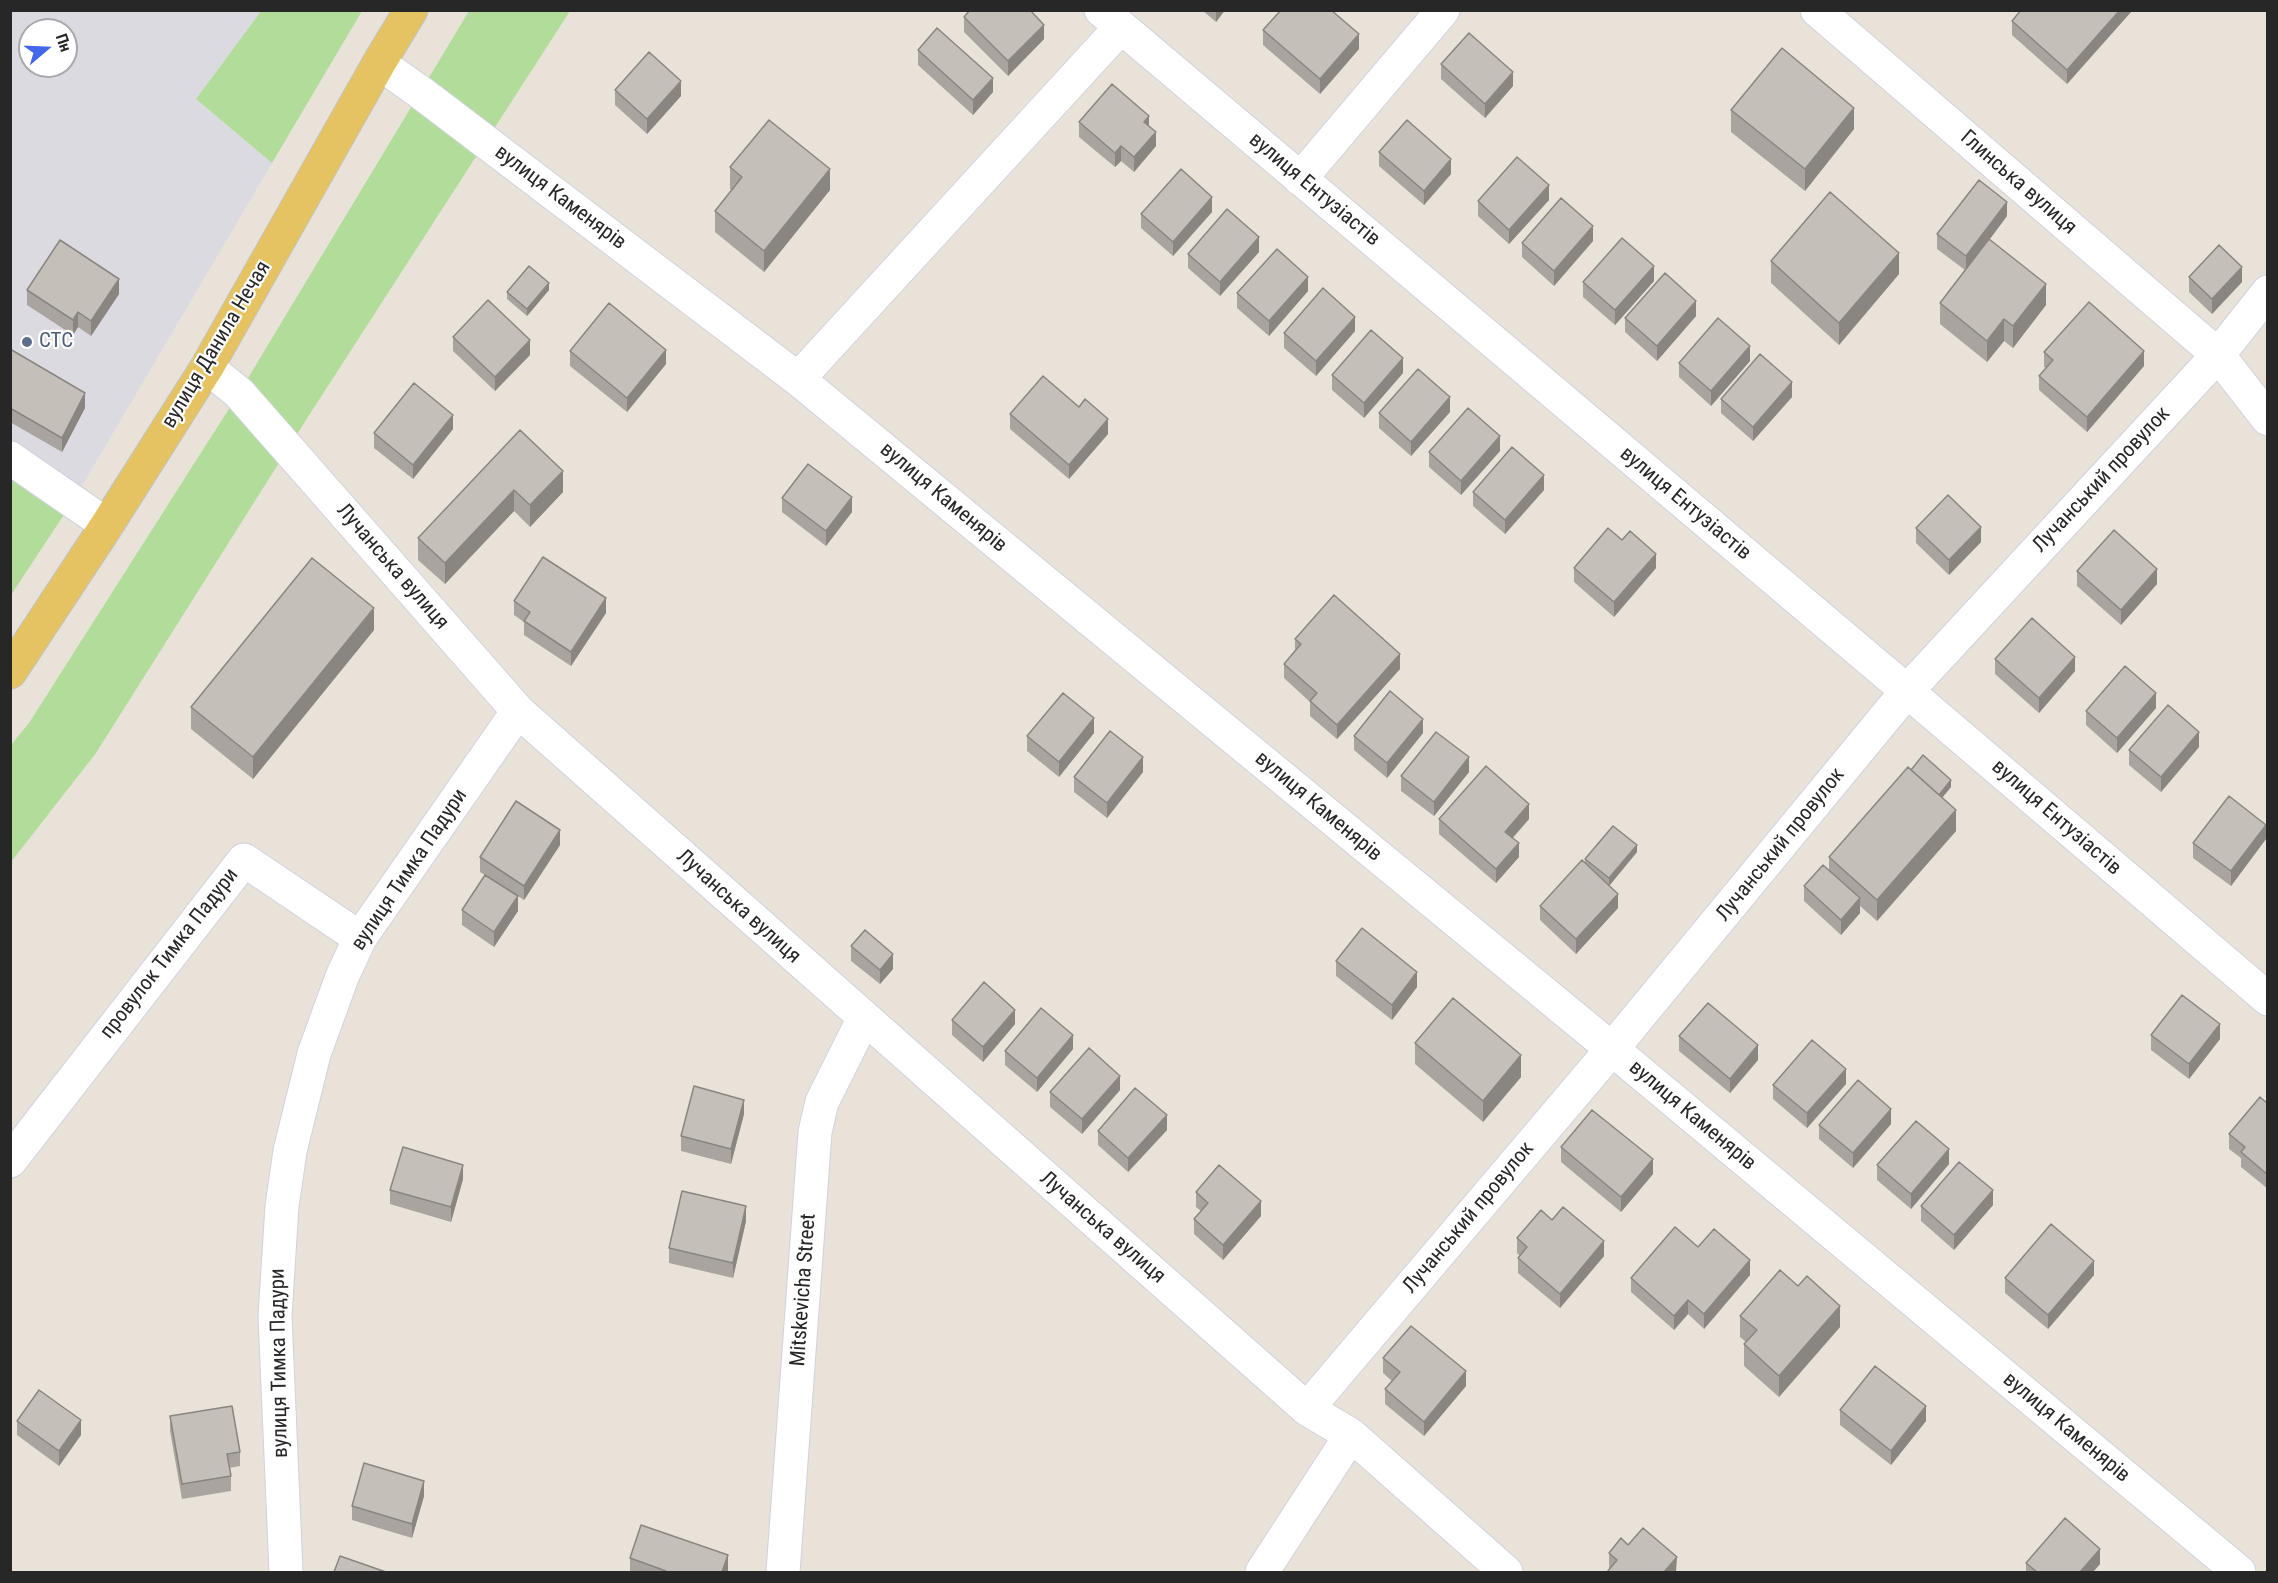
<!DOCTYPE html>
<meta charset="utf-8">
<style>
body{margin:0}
#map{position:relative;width:2278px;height:1583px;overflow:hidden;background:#e9e2d9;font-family:"Roboto Condensed",sans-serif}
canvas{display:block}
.frame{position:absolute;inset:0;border:12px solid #272727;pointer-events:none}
.north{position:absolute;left:18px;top:18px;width:60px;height:60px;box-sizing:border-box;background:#fff;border:2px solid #a9a9a9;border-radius:50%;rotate:71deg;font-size:16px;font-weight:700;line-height:24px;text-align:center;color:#272727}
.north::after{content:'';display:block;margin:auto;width:21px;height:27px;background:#4368ec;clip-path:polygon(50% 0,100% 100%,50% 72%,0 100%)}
</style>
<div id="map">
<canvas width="2278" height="1583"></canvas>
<div class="frame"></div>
<div class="north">Пн</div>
</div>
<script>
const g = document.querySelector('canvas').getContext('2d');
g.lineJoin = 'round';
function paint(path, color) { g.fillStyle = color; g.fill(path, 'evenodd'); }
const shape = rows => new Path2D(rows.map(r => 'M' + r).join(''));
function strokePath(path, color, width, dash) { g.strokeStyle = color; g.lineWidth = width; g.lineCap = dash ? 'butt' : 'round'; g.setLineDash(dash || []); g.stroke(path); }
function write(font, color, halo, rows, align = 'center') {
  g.font = font + ' "Roboto Condensed",sans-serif'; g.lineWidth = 4.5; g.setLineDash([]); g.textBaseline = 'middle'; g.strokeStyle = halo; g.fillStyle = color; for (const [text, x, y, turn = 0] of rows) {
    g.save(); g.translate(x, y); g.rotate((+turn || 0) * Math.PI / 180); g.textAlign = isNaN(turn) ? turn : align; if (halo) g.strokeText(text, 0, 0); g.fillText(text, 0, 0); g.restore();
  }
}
const industrial = shape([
 [10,11,262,11,196,99,272,163,73,501,11,458],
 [30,30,66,30,66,66,30,66]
]);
const green = shape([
 [262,10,362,11,272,163,196,99],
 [469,11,570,11,306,420,96,753,11,862,11,745,29,723,239,393],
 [11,458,73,501,11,595]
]);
const minor = shape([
 [1101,10,1907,691,2268,999],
 [1817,10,2218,355,2268,419],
 [379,63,420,92,798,379,1612,1049,2239,1572],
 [1300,179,1443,10],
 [207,367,239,393,518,711,1307,1409,1351,1435,1506,1572],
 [798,379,1121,27],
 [10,458,107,525],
 [10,1161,244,860,360,938],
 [1307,1409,1612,1049,1907,691,2218,355,2268,292],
 [286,1572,275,1316,282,1206,290,1151,314,1054,342,977,360,938,518,711],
 [783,1572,815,1132,822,1102,864,1018],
 [1262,1572,1351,1435]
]);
const major = shape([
 [10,672,107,525,207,367,379,63,411,10]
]);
const wall = shape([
 [1202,10,1225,10,1216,22],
 [2132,10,2067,84,2012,35,2012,21],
 [964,17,1044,39,1008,76,964,32],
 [1263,30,1359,49,1320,94,1263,45],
 [918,50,993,92,973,115,918,65],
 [1441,64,1513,86,1485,118,1441,79],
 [615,90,681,96,647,134,615,105],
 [1731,110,1854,129,1805,191,1731,132],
 [1079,122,1149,126,1156,146,1134,172,1121,161,1115,167,1079,137],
 [1379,152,1451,174,1424,205,1379,166],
 [730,167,830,190,764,272,715,232,715,211,732,190,730,189],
 [1549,200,1509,244,1478,216,1478,201],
 [1212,212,1173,256,1141,228,1141,214],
 [2007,216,1989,240,2046,305,2013,348,2004,341,1987,362,1940,324,1940,303,1965,270,1937,249,1937,234],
 [1593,241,1554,286,1522,257,1522,243],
 [1259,252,1220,296,1188,268,1188,254],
 [1771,261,1899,274,1839,345,1771,283],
 [2189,277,2242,282,2212,314,2189,292],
 [1654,281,1615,325,1583,297,1583,282],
 [27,290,119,294,91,336,78,327,73,335,27,305],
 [549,290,527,316,507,299,507,292],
 [1308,291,1269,336,1237,308,1237,293],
 [1696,316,1657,361,1625,332,1625,318],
 [1355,331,1316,376,1284,348,1284,333],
 [453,337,530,355,495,391,453,351],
 [10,349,85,408,62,452,10,422],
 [570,351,666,364,627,412,570,366],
 [2044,352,2144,366,2087,432,2039,390,2039,376,2046,368,2044,367],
 [1750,361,1711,406,1679,377,1679,363],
 [1403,373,1364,418,1332,390,1332,375],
 [1792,397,1753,441,1721,413,1721,399],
 [1079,407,1108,434,1069,479,1010,429,1010,414],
 [1450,412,1411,456,1379,428,1379,413],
 [453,429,413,479,374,448,374,433],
 [520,430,563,492,530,527,514,511,445,584,418,560,418,538],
 [1500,451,1461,495,1429,467,1429,452],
 [1544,490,1505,534,1473,506,1473,492],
 [782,498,852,512,826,546,782,512],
 [1916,528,1981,542,1949,575,1916,543],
 [1622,540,1656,568,1614,617,1574,582,1574,568],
 [2077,571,2157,584,2121,625,2077,586],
 [514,601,606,613,571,666,524,635,524,622,514,615],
 [374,630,253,779,191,729,191,707],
 [1295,639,1400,669,1337,739,1310,716,1310,702,1284,678,1284,664,1295,652],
 [1995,659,2075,671,2039,713,1995,674],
 [2156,708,2117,753,2086,725,2086,711],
 [1094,733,1059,777,1027,751,1027,736],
 [1423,733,1387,778,1354,750,1354,736],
 [2199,747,2161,792,2129,765,2129,750],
 [1911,770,1951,787,1942,798,1956,831,1877,921,1860,906,1860,913,1841,935,1804,901,1804,886,1829,871,1829,857],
 [1143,772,1107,818,1074,792,1074,777],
 [1469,772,1434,816,1401,791,1401,776],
 [1439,819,1529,819,1513,838,1519,857,1496,883,1439,834],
 [2266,839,2231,886,2193,858,2193,843],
 [560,845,524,900,480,872,480,857],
 [1637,852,1609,886,1618,908,1576,954,1540,920,1540,906,1585,863,1585,859],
 [462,910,518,911,494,947,462,925],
 [851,946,893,969,880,984,851,961],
 [1336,961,1417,987,1392,1020,1336,976],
 [952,1020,1015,1024,983,1062,952,1035],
 [2151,1035,2220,1039,2189,1079,2151,1050],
 [1679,1036,1758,1060,1730,1093,1679,1051],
 [1415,1043,1521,1077,1483,1122,1415,1064],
 [1073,1049,1037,1092,1005,1065,1005,1051],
 [1846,1084,1807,1128,1773,1099,1773,1085],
 [1120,1090,1082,1134,1050,1107,1050,1092],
 [2268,1104,2268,1189,2241,1167,2241,1158,2229,1149,2229,1134],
 [744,1114,731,1164,681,1151,681,1136],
 [1891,1124,1853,1168,1819,1139,1819,1125],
 [1167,1130,1128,1172,1098,1145,1098,1131],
 [1561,1147,1653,1174,1621,1212,1561,1162],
 [1949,1164,1911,1209,1877,1180,1877,1165],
 [463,1179,451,1222,390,1204,390,1190],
 [1196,1192,1261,1216,1223,1260,1194,1234,1194,1219,1201,1211,1196,1207],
 [1993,1205,1954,1250,1921,1221,1921,1206],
 [1552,1220,1604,1256,1560,1308,1518,1273,1518,1258,1520,1256,1517,1253,1517,1238],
 [746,1221,733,1278,669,1263,669,1248],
 [1750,1275,1704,1329,1688,1314,1674,1330,1631,1292,1631,1278],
 [2094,1275,2048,1329,2005,1293,2005,1278],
 [1740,1316,1840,1327,1779,1397,1744,1366,1744,1344,1746,1342,1740,1337],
 [1383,1358,1466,1386,1424,1436,1385,1404,1385,1389,1392,1381,1383,1373],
 [1840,1410,1926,1421,1891,1465,1840,1425],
 [170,1416,240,1452,240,1466,229,1468,231,1476,231,1491,182,1499,170,1431],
 [17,1421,81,1435,59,1466,17,1435],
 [424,1496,412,1538,352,1520,352,1506],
 [1609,1553,1677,1572,1607,1572,1610,1569,1609,1568],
 [630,1558,728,1572,630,1572],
 [2026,1563,2100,1564,2093,1572,2026,1572]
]);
const shadedWall = shape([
 [1216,10,1225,10,1216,22],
 [2120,10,2132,10,2132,11,2067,84,2067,70],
 [1044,25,1044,39,1008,76,1008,61],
 [1359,34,1359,49,1320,94,1320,79],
 [1513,72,1513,86,1485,118,1485,104],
 [993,78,993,92,973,115,973,100],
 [681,81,681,96,647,134,647,119],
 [1854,108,1854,129,1805,191,1805,169],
 [1149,116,1149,130,1144,122],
 [1156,132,1156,146,1134,172,1134,157],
 [1121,146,1121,161,1115,167,1115,153],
 [1451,159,1451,174,1424,205,1424,191],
 [830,169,830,190,764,272,764,251],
 [1549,185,1549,200,1509,244,1509,230],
 [1212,197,1212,212,1173,256,1173,242],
 [2007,202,2007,216,1966,271,1966,256],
 [1593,226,1593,241,1554,286,1554,271],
 [1259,237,1259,252,1220,296,1220,282],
 [1899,253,1899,274,1839,345,1839,323],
 [1654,266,1654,281,1615,325,1615,310],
 [2242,267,2242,282,2212,314,2212,299],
 [1308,277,1308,291,1269,336,1269,321],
 [119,279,119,294,91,336,91,321],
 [549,283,549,290,527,316,527,309],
 [2046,284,2046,305,2013,348,2013,326],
 [1696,301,1696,316,1657,361,1657,346],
 [78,312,78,327,73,335,73,320],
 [1355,317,1355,331,1316,376,1316,361],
 [2004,319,2004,341,1987,362,1987,341],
 [530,340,530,355,495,391,495,377],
 [1750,346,1750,361,1711,406,1711,391],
 [666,350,666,364,627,412,627,398],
 [2144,351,2144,366,2087,432,2087,417],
 [1403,358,1403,373,1364,418,1364,403],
 [1792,382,1792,397,1753,441,1753,427],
 [85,393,85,408,62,452,62,438],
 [1450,397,1450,412,1411,456,1411,442],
 [453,415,453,429,413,479,413,465],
 [1108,419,1108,434,1069,479,1069,465],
 [1500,436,1500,451,1461,495,1461,481],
 [563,471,563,492,530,527,530,505],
 [1544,475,1544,490,1505,534,1505,520],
 [514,490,514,511,445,584,445,563],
 [852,497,852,512,826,546,826,531],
 [1981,527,1981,542,1949,575,1949,560],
 [1656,554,1656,568,1614,617,1614,602],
 [2157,569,2157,584,2121,625,2121,610],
 [606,598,606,613,571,666,571,652],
 [374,608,374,630,253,779,253,757],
 [1400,654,1400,669,1337,739,1337,725],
 [2075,657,2075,671,2039,713,2039,698],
 [2156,693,2156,708,2117,753,2117,738],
 [1094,718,1094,733,1059,777,1059,762],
 [1423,719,1423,733,1387,778,1387,763],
 [2199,732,2199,747,2161,792,2161,777],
 [1143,757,1143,772,1107,818,1107,803],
 [1469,757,1469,772,1434,816,1434,802],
 [1951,780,1951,787,1936,805,1936,798],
 [1529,804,1529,819,1505,846,1505,832],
 [1956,810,1956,831,1877,921,1877,900],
 [2266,825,2266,839,2231,886,2231,871],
 [560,830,560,845,524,900,524,886],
 [1519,843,1519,857,1496,883,1496,869],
 [1637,845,1637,852,1609,886,1609,878],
 [1618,894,1618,908,1576,954,1576,939],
 [518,896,518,911,494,947,494,932],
 [1860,898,1860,913,1841,935,1841,920],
 [893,954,893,969,880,984,880,970],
 [1417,972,1417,987,1392,1020,1392,1005],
 [1015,1010,1015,1024,983,1062,983,1047],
 [2220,1024,2220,1039,2189,1079,2189,1064],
 [1073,1035,1073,1049,1037,1092,1037,1078],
 [1758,1045,1758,1060,1730,1093,1730,1079],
 [1521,1055,1521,1077,1483,1122,1483,1101],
 [1846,1069,1846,1084,1807,1128,1807,1113],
 [1120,1076,1120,1090,1082,1134,1082,1119],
 [744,1100,744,1114,731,1164,731,1149],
 [1891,1109,1891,1124,1853,1168,1853,1153],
 [1167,1115,1167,1130,1128,1172,1128,1158],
 [1949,1149,1949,1164,1911,1209,1911,1194],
 [1653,1159,1653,1174,1621,1212,1621,1197],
 [463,1165,463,1179,451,1222,451,1207],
 [1993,1190,1993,1205,1954,1250,1954,1235],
 [1261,1201,1261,1216,1223,1260,1223,1245],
 [746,1206,746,1221,733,1278,733,1263],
 [1604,1241,1604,1256,1560,1308,1560,1294],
 [1750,1260,1750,1275,1704,1329,1704,1314],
 [2094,1261,2094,1275,2048,1329,2048,1315],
 [1688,1300,1688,1314,1674,1330,1674,1316],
 [1840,1306,1840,1327,1779,1397,1779,1376],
 [1466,1371,1466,1386,1424,1436,1424,1422],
 [1926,1406,1926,1421,1891,1465,1891,1451],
 [81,1420,81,1435,59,1466,59,1451],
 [424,1481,424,1496,412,1538,412,1524],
 [2100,1549,2100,1564,2093,1572,2080,1572],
 [728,1555,728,1572,722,1572],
 [1677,1557,1676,1572,1664,1572]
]);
const building = shape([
 [970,10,1030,10,1044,25,1008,61,964,17,970,10],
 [1281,10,1331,10,1359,34,1320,79,1263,30,1281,10],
 [2021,10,2120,10,2067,70,2012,21,2021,10],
 [937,28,993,78,973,100,918,50,937,28],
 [1469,33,1513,72,1485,104,1441,64,1469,33],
 [1782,48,1854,108,1805,169,1731,110,1782,48],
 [649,52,681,81,647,119,615,90,649,52],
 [1112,84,1149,116,1144,122,1156,132,1134,157,1121,146,1115,153,1079,122,1112,84],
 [769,120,830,169,764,251,715,211,742,177,730,167,769,120],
 [1407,120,1451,159,1424,191,1379,152,1407,120],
 [1517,157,1549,185,1509,230,1478,201,1517,157],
 [1181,169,1212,197,1173,242,1141,214,1181,169],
 [1979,180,2007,202,1966,256,1937,234,1979,180],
 [1830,192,1899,253,1839,323,1771,261,1830,192],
 [1561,198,1593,226,1554,271,1522,243,1561,198],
 [1227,209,1259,237,1220,282,1188,254,1227,209],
 [1622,238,1654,266,1615,310,1583,282,1622,238],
 [1989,239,2046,284,2013,326,2004,319,1987,341,1940,303,1989,239],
 [60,240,119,279,91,321,78,312,73,320,27,290,60,240],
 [2219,245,2242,267,2212,299,2189,277,2219,245],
 [1277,249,1308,277,1269,321,1237,293,1277,249],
 [529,266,549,283,527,309,507,292,529,266],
 [1665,273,1696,301,1657,346,1625,318,1665,273],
 [1323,288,1355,317,1316,361,1284,333,1323,288],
 [488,300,530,340,495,377,453,337,488,300],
 [2089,302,2144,351,2087,417,2039,376,2053,360,2044,352,2089,302],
 [609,303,666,350,627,398,570,351,609,303],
 [1718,318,1750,346,1711,391,1679,363,1718,318],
 [1371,330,1403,358,1364,403,1332,375,1371,330],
 [10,349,85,393,62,438,10,408,10,349],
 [1760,354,1792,382,1753,427,1721,399,1760,354],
 [1418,369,1450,397,1411,442,1379,413,1418,369],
 [1043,376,1079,407,1085,399,1108,419,1069,465,1010,414,1043,376],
 [414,383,453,415,413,465,374,433,414,383],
 [1468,408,1500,436,1461,481,1429,452,1468,408],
 [520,430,563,471,530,505,514,490,445,563,418,538,520,430],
 [1512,447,1544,475,1505,520,1473,492,1512,447],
 [808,464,852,497,826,531,782,498,808,464],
 [1948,495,1981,527,1949,560,1916,528,1948,495],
 [1608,528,1622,540,1630,531,1656,554,1614,602,1574,568,1608,528],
 [2114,530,2157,569,2121,610,2077,571,2114,530],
 [543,557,606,598,571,652,524,621,530,612,514,601,543,557],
 [312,558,374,608,253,757,191,707,312,558],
 [1334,595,1400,654,1337,725,1310,701,1317,693,1284,664,1301,644,1295,639,1334,595],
 [2032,618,2075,657,2039,698,1995,659,2032,618],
 [2125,666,2156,693,2117,738,2086,711,2125,666],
 [1390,691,1423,719,1387,763,1354,736,1390,691],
 [1063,693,1094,718,1059,762,1027,736,1063,693],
 [2168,705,2199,732,2161,777,2129,750,2168,705],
 [1110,731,1143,757,1107,803,1074,777,1110,731],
 [1436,732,1469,757,1434,802,1401,776,1436,732],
 [1923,755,1951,780,1939,795,1911,770,1923,755],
 [1486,766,1529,804,1505,832,1519,843,1496,869,1439,819,1486,766],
 [1908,767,1956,810,1877,900,1829,857,1908,767],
 [2229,796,2266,825,2231,871,2193,843,2229,796],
 [516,801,560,830,524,886,480,857,516,801],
 [1613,826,1637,845,1609,878,1585,859,1613,826],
 [1582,860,1618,894,1576,939,1540,906,1582,860],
 [1823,865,1860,898,1841,920,1804,886,1823,865],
 [485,875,518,896,494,932,462,910,485,875],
 [1362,928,1417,972,1392,1005,1336,961,1362,928],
 [865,930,893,954,880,970,851,946,865,930],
 [984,982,1015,1010,983,1047,952,1020,984,982],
 [2182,995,2220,1024,2189,1064,2151,1035,2182,995],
 [1453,998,1521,1055,1483,1101,1415,1043,1453,998],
 [1708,1003,1758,1045,1730,1079,1679,1036,1708,1003],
 [1041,1008,1073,1035,1037,1078,1005,1051,1041,1008],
 [1812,1040,1846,1069,1807,1113,1773,1085,1812,1040],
 [1089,1048,1120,1076,1082,1119,1050,1092,1089,1048],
 [1858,1080,1891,1109,1853,1153,1819,1125,1858,1080],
 [694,1086,744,1100,731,1149,681,1136,694,1086],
 [1135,1088,1167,1115,1128,1158,1098,1131,1135,1088],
 [2260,1097,2268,1104,2268,1175,2241,1152,2245,1147,2229,1134,2260,1097],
 [1592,1110,1653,1159,1621,1197,1561,1147,1592,1110],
 [1916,1121,1949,1149,1911,1194,1877,1165,1916,1121],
 [403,1147,463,1165,451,1207,390,1190,403,1147],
 [1959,1162,1993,1190,1954,1235,1921,1206,1959,1162],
 [1219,1165,1261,1201,1223,1245,1194,1219,1208,1203,1196,1192,1219,1165],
 [682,1191,746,1206,733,1263,669,1248,682,1191],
 [1563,1207,1604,1241,1560,1294,1518,1258,1527,1247,1517,1238,1541,1210,1552,1220,1563,1207],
 [2051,1224,2094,1261,2048,1315,2005,1278,2051,1224],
 [1675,1227,1698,1247,1714,1229,1750,1260,1704,1314,1688,1300,1674,1316,1631,1278,1675,1227],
 [1780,1270,1798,1286,1807,1276,1840,1306,1779,1376,1744,1344,1757,1330,1740,1316,1780,1270],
 [1411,1326,1466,1371,1424,1422,1385,1389,1400,1372,1383,1358,1411,1326],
 [1875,1366,1926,1406,1891,1451,1840,1410,1875,1366],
 [39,1390,81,1420,59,1451,17,1421,39,1390],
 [232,1406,240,1452,227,1454,231,1476,182,1484,170,1416,232,1406],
 [364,1463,424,1481,412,1524,352,1506,364,1463],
 [2065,1518,2100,1549,2080,1572,2037,1572,2026,1563,2065,1518],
 [641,1525,728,1555,722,1572,665,1572,666,1571,630,1558,641,1525],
 [1643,1528,1677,1557,1664,1572,1607,1572,1617,1560,1609,1553,1621,1538,1628,1545,1643,1528],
 [340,1556,386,1572,334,1572,340,1556]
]);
const markers = [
 [27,342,6,"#5c6f8a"]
];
const streetNames = [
 ["Глинська вулиця",2018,183,41],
 ["вулиця Ентузіастів",1314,190,40],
 ["вулиця Каменярів",560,198,37],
 ["вулиця Данила Нечая",217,345,-59],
 ["Лучанський провулок",2102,480,-47],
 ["вулиця Каменярів",943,498,40],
 ["вулиця Ентузіастів",1685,504,40],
 ["Лучанська вулиця",392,567,49],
 ["вулиця Каменярів",1318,807,40],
 ["вулиця Ентузіастів",2056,818,41],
 ["Лучанський провулок",1781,845,-51],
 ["вулиця Тимка Падури",410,870,-56],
 ["Лучанська вулиця",738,907,42],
 ["провулок Тимка Падури",170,954,-52],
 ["вулиця Каменярів",1692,1116,40],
 ["Лучанський провулок",1469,1218,-50],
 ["Лучанська вулиця",1102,1228,41],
 ["Mitskevicha Street",804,1290,-86],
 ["вулиця Тимка Падури",280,1363,-91],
 ["вулиця Каменярів",2066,1428,40]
];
const serviceNames = [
 ["СТС",39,342]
];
paint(industrial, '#dcdae1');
paint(green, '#b2dc99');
strokePath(minor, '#cfd2df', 35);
strokePath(major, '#c3c3c3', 35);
strokePath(minor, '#fff', 33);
strokePath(major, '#e5c262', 33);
paint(wall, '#a9a49f');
paint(shadedWall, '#898682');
paint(building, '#c4bfb9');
strokePath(building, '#898682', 1.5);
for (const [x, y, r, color] of markers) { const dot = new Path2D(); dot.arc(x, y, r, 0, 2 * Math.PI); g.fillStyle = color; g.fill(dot); strokePath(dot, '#fff', 2); }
write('21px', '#272727', '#fff', streetNames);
write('21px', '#4e5e75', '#fff', serviceNames, 'left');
</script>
